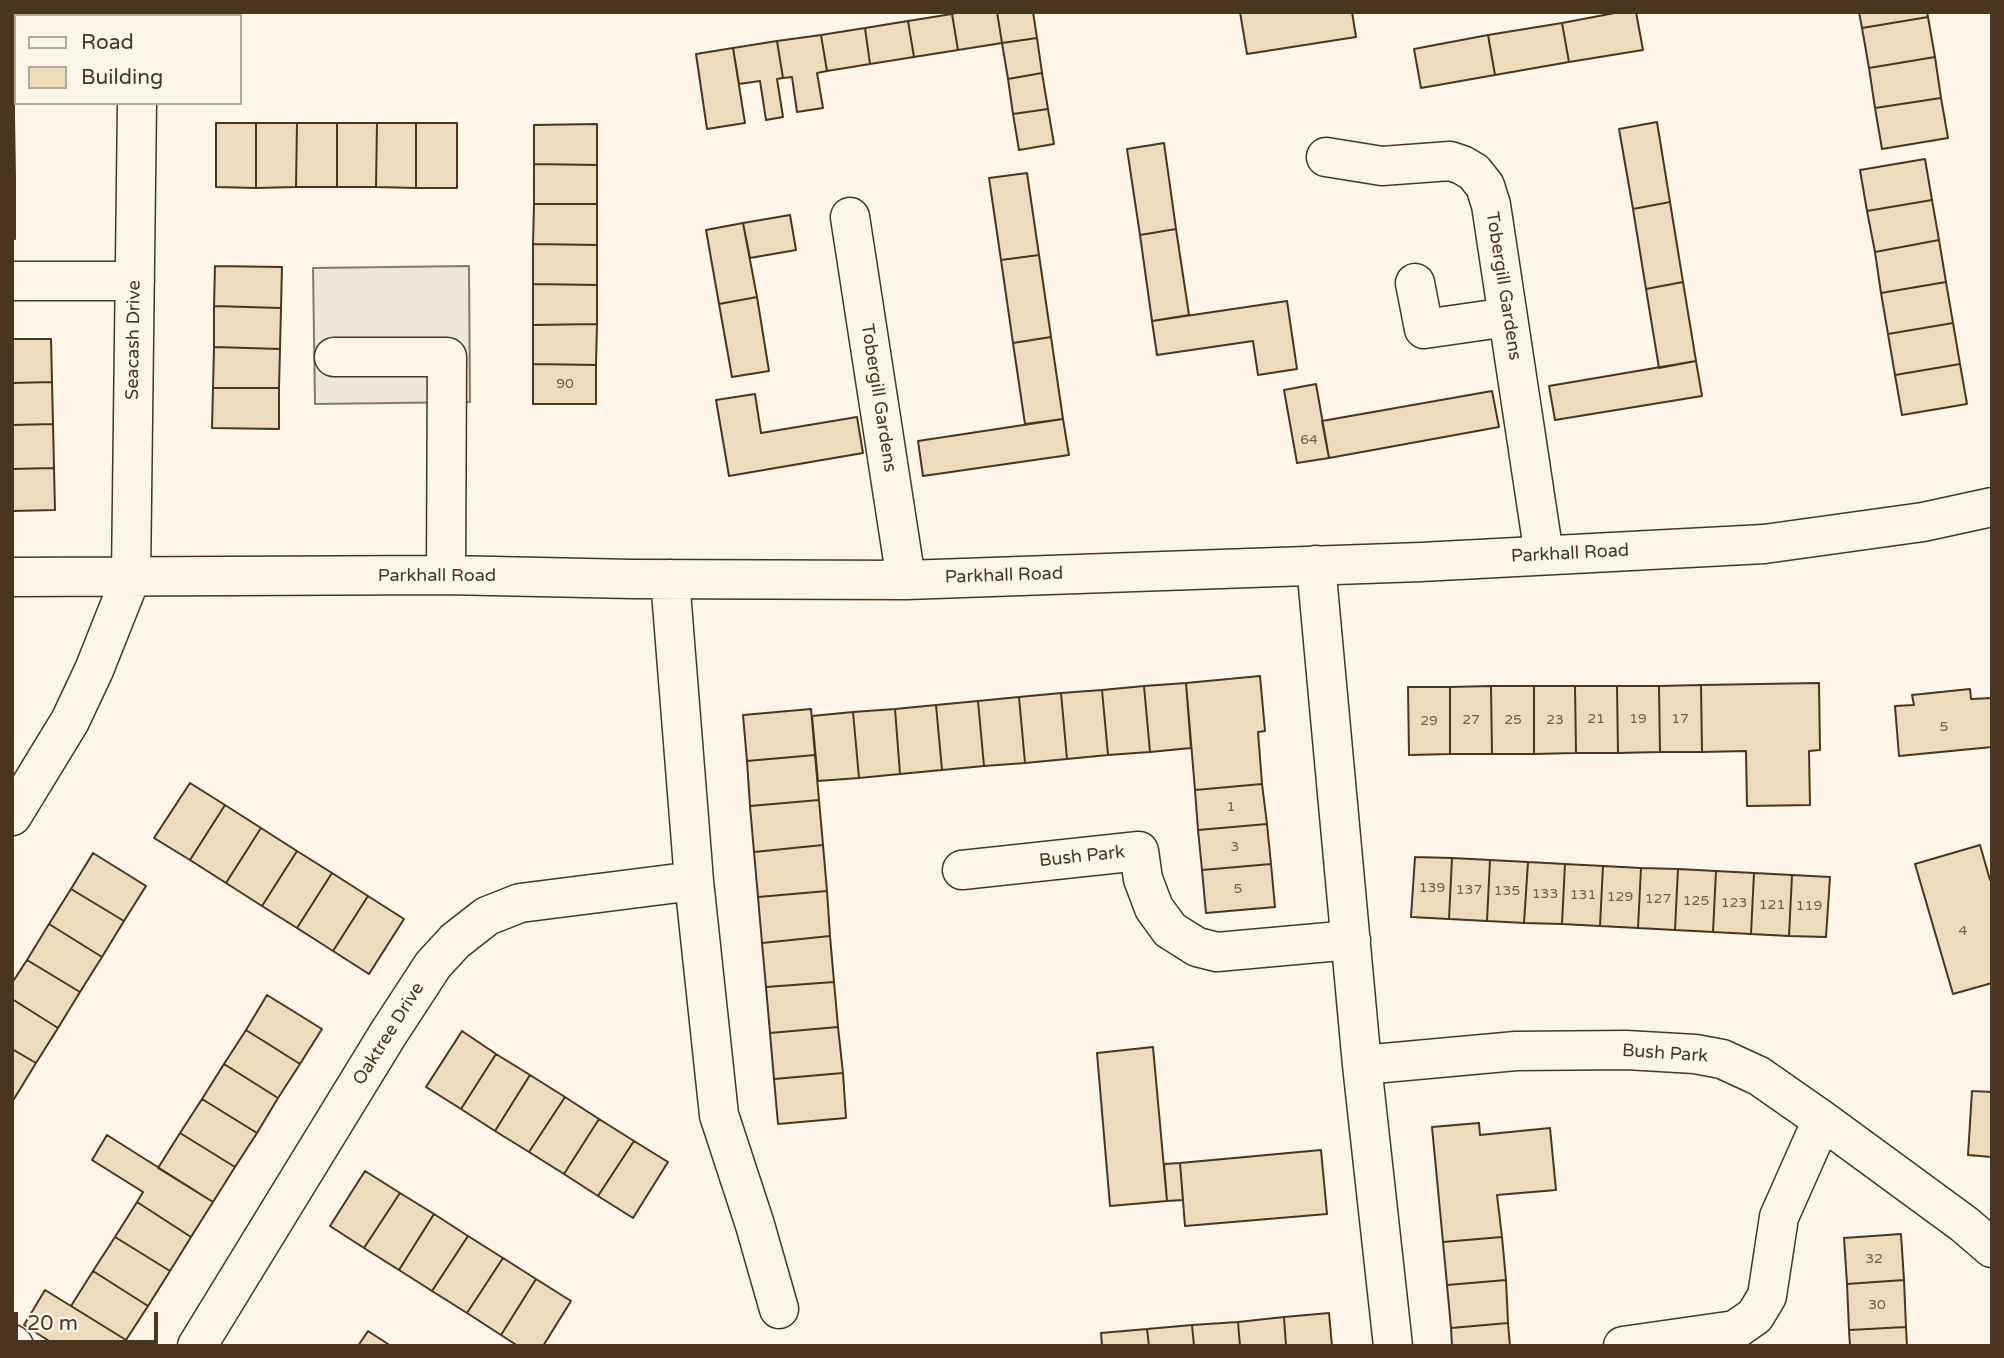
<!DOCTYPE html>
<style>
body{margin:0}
#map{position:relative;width:2004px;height:1358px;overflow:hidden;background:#fbf6e9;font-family:"Varela Round",sans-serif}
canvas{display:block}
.frame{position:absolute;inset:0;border:14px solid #4a3520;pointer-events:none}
.legend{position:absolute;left:14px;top:14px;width:228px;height:91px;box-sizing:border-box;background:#fbf6e9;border:2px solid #b4a999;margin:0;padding:9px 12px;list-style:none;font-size:21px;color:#4a3520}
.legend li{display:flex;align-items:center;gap:14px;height:35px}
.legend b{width:35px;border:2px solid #b4a999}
.scale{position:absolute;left:14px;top:1312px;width:144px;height:32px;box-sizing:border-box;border:4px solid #4a3520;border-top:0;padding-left:9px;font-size:21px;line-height:24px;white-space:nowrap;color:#4a3520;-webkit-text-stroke:5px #fbf6e9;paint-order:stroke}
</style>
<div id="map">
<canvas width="2004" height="1358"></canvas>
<div class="frame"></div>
<ul class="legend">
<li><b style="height:9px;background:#fbf6e9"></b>Road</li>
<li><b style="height:19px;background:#ecdcbc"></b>Building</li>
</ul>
<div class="scale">20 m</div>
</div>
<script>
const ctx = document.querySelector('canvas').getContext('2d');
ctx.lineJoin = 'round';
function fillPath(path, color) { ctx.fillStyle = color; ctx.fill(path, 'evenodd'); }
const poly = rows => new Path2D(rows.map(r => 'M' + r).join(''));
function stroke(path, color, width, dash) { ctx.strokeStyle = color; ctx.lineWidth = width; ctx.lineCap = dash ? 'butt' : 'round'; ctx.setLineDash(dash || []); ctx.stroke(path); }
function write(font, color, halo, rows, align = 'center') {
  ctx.font = font + ' "Varela Round",sans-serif'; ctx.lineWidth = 5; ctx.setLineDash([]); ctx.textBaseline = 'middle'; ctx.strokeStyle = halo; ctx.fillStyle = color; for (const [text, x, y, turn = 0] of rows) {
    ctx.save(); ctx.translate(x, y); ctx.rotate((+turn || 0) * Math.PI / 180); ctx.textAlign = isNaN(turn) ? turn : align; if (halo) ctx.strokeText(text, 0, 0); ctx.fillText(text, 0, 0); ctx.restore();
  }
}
const parking = poly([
 [469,266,470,402,315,404,313,268,469,266]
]);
const building = poly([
 [960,12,997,12,1002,43,958,50,952,14,960,12],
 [997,12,1033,12,1037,38,1002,43,997,12],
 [1240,12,1352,12,1356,37,1247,54,1240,12],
 [1620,12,1636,12,1643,50,1569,62,1562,23,1620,12],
 [1859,12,1927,12,1928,17,1862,28,1859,12],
 [952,14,958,50,914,57,908,21,952,14],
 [1928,17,1935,57,1869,68,1862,28,1928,17],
 [908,21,914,57,870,64,865,28,908,21],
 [1562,23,1569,62,1495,75,1488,35,1562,23],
 [865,28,870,64,827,71,821,35,865,28],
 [821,35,827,71,817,73,823,108,797,112,792,77,783,78,777,41,821,35],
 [1488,35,1495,75,1421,88,1414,49,1488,35],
 [1037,38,1042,73,1008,79,1002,43,1037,38],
 [777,41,783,78,777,79,783,117,766,120,760,81,739,84,733,48,777,41],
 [733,48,745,123,707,129,696,54,733,48],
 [12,53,14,53,14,115,12,115,12,53],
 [1935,57,1941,98,1875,108,1869,68,1935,57],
 [1042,73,1048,109,1013,114,1008,79,1042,73],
 [1941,98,1948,138,1882,149,1875,108,1941,98],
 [1048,109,1054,144,1019,150,1013,114,1048,109],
 [12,115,14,115,15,177,12,177,12,115],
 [1657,122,1670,202,1633,209,1619,129,1657,122],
 [216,123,256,123,256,188,216,187,216,123],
 [256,123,297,123,296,187,256,188,256,123],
 [297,123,337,123,337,187,296,187,297,123],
 [337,123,377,123,376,187,337,187,337,123],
 [377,123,416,123,416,188,376,187,377,123],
 [416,123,457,123,457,188,416,188,416,123],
 [597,124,597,165,534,164,534,125,597,124],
 [1164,143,1176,229,1140,235,1127,149,1164,143],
 [1925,159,1932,200,1867,211,1860,170,1925,159],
 [534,164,597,165,597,204,534,204,534,164],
 [1027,173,1039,255,1001,260,989,178,1027,173],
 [12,177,15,177,15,239,12,239,12,177],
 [1932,200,1939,240,1875,252,1867,211,1932,200],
 [1670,202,1683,282,1646,289,1633,209,1670,202],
 [534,204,597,204,597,245,533,244,534,204],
 [790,215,796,250,750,258,743,223,790,215],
 [743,223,757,297,719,304,706,230,743,223],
 [1176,229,1189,315,1152,321,1140,235,1176,229],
 [1939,240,1946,282,1881,293,1875,252,1939,240],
 [533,244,597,245,597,285,533,284,533,244],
 [1039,255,1051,337,1013,343,1001,260,1039,255],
 [215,266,282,267,281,308,214,306,215,266],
 [1683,282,1696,361,1659,368,1646,289,1683,282],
 [1946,282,1953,323,1888,334,1881,293,1946,282],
 [533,284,597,285,597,324,533,325,533,284],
 [757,297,769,371,732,377,719,304,757,297],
 [1287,301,1297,369,1258,375,1253,341,1157,355,1152,321,1287,301],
 [214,306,281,308,280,349,214,347,214,306],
 [1953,323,1960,364,1895,375,1888,334,1953,323],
 [597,324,596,365,533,364,533,325,597,324],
 [1051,337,1063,419,1025,424,1013,343,1051,337],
 [12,339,51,339,52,382,12,383,12,339],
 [214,347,280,349,279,388,213,388,214,347],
 [1696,361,1702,396,1555,420,1549,386,1696,361],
 [533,364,596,365,596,404,533,404,533,364],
 [1960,364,1967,404,1902,415,1895,375,1960,364],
 [52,382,53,424,12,425,12,383,52,382],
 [1316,384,1329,458,1297,463,1284,390,1316,384],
 [213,388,279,388,279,429,212,428,213,388],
 [1492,391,1499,427,1329,458,1322,421,1492,391],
 [755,394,761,433,857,417,863,453,729,476,716,400,755,394],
 [1063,419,1069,455,923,476,918,441,1063,419],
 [53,424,54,468,12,469,12,425,53,424],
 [54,468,55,510,12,511,12,469,54,468],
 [1260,676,1265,731,1258,732,1262,784,1195,790,1186,683,1260,676],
 [1186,683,1191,748,1150,752,1144,686,1186,683],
 [1819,683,1820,750,1809,751,1810,805,1747,806,1746,751,1702,752,1701,685,1819,683],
 [1701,685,1702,752,1660,752,1659,686,1701,685],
 [1144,686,1150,752,1108,755,1102,690,1144,686],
 [1491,686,1492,754,1450,754,1450,687,1491,686],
 [1491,686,1534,686,1534,754,1492,754,1491,686],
 [1534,686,1575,686,1576,753,1534,754,1534,686],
 [1575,686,1617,686,1618,753,1576,753,1575,686],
 [1617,686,1659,686,1660,752,1618,753,1617,686],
 [1408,687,1450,687,1450,754,1409,755,1408,687],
 [1970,689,1971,699,1992,698,1992,747,1899,756,1895,706,1914,705,1912,695,1970,689],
 [1102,690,1108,755,1067,759,1061,693,1102,690],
 [1061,693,1067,759,1025,763,1019,697,1061,693],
 [1019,697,1025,763,984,766,978,701,1019,697],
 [978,701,984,766,942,770,936,705,978,701],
 [936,705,942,770,900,774,895,709,936,705],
 [811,709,815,755,747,761,743,715,811,709],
 [895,709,900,774,859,778,853,712,895,709],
 [853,712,859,778,818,781,812,716,853,712],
 [815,755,819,800,750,806,747,761,815,755],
 [190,783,225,805,190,860,154,838,190,783],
 [1262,784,1267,824,1198,830,1195,790,1262,784],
 [819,800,823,845,754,852,750,806,819,800],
 [225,805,261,828,226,883,190,860,225,805],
 [1267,824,1271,864,1202,870,1198,830,1267,824],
 [261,828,297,851,262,906,226,883,261,828],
 [823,845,827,891,758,897,754,852,823,845],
 [1980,845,1990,880,1992,879,1992,983,1953,994,1915,864,1980,845],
 [297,851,332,873,297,928,262,906,297,851],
 [93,853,146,886,124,921,71,889,93,853],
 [1415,857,1452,858,1449,919,1411,917,1415,857],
 [1452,858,1490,860,1487,921,1449,919,1452,858],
 [1490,860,1528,862,1524,923,1487,921,1490,860],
 [1528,862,1565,864,1562,924,1524,923,1528,862],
 [1271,864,1275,907,1206,913,1202,870,1271,864],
 [1565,864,1603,866,1600,926,1562,924,1565,864],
 [1603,866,1641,868,1638,928,1600,926,1603,866],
 [1641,868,1678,869,1675,930,1638,928,1641,868],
 [1678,869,1716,871,1713,932,1675,930,1678,869],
 [1716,871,1754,873,1751,934,1713,932,1716,871],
 [332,873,368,896,333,951,297,928,332,873],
 [1754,873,1792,875,1789,936,1751,934,1754,873],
 [1792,875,1830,877,1826,937,1789,936,1792,875],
 [71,889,124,921,102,957,49,924,71,889],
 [827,891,830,936,762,943,758,897,827,891],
 [368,896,404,919,369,974,333,951,368,896],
 [49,924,102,957,80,992,27,960,49,924],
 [830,936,834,982,766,987,762,943,830,936],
 [27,960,80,992,58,1028,12,999,12,983,27,960],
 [834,982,838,1027,770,1033,766,987,834,982],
 [267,995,322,1029,300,1064,246,1030,267,995],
 [12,999,58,1028,36,1063,12,1049,12,999],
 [838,1027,843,1073,774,1079,770,1033,838,1027],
 [246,1030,300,1064,278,1098,224,1064,246,1030],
 [462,1031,496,1054,461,1109,426,1087,462,1031],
 [1153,1047,1167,1201,1110,1206,1097,1053,1153,1047],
 [12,1049,36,1063,14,1099,12,1098,12,1049],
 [496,1054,530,1075,495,1131,461,1109,496,1054],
 [224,1064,278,1098,257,1133,202,1099,224,1064],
 [843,1073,846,1118,778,1124,774,1079,843,1073],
 [530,1075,565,1097,529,1152,495,1131,530,1075],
 [1972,1091,1992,1092,1992,1157,1968,1155,1972,1091],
 [565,1097,599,1119,564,1174,529,1152,565,1097],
 [202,1099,257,1133,235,1167,180,1133,202,1099],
 [599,1119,634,1141,598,1196,564,1174,599,1119],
 [1479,1123,1480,1135,1550,1128,1556,1190,1497,1195,1502,1237,1443,1242,1432,1127,1479,1123],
 [180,1133,235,1167,213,1202,158,1168,180,1133],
 [107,1135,213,1202,191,1237,137,1202,143,1192,92,1160,107,1135],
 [634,1141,668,1162,633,1218,598,1196,634,1141],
 [1321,1150,1327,1214,1185,1226,1180,1163,1321,1150],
 [1180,1163,1183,1200,1167,1201,1164,1164,1180,1163],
 [365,1171,400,1193,364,1248,330,1226,365,1171],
 [400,1193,434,1214,399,1270,364,1248,400,1193],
 [137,1202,191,1237,170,1271,115,1237,137,1202],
 [434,1214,468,1236,432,1291,399,1270,434,1214],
 [1901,1234,1904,1280,1847,1284,1844,1238,1901,1234],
 [468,1236,503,1258,467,1313,432,1291,468,1236],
 [115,1237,170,1271,148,1306,93,1271,115,1237],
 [1502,1237,1506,1280,1447,1285,1443,1242,1502,1237],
 [503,1258,536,1279,501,1335,467,1313,503,1258],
 [93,1271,148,1306,126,1340,71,1306,93,1271],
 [536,1279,571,1301,543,1346,518,1346,501,1335,536,1279],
 [1506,1280,1508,1323,1451,1328,1447,1285,1506,1280],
 [1904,1280,1906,1327,1849,1330,1847,1284,1904,1280],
 [45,1290,126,1340,123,1346,57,1346,24,1325,45,1290],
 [1329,1313,1332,1346,1286,1346,1284,1317,1329,1313],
 [1284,1317,1286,1346,1240,1346,1238,1322,1284,1317],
 [1238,1322,1240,1346,1194,1346,1192,1325,1238,1322],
 [1508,1323,1510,1346,1452,1346,1451,1328,1508,1323],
 [1192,1325,1194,1346,1149,1346,1147,1329,1192,1325],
 [1906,1327,1907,1346,1850,1346,1849,1330,1906,1327],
 [1147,1329,1149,1346,1102,1346,1101,1333,1147,1329],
 [368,1331,391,1346,358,1346,368,1331]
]);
const minor = poly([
 [138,16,138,12],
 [1326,157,1382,166,1450,161,1462,165,1474,172,1485,186,1491,205,1544,555],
 [850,217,906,580],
 [12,281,135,281],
 [1415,283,1424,329,1508,317],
 [334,357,447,357,446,575],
 [1316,565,1362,1065,1393,1346],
 [12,577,446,575,632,579,906,580,1421,562,1764,544,1923,522,1992,507],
 [12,816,70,721,94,670,131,577,137,103],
 [962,870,1139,851,1143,879,1154,908,1170,930,1197,947,1217,952,1351,940],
 [694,881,719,1115,755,1225,779,1309],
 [1362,1065,1516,1051,1626,1050,1695,1054,1722,1059,1759,1076,1822,1120,1964,1224,1992,1248],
 [12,1344,14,1346],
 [197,1346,388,1034,433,965,455,941,487,916,520,903,694,881,670,579],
 [1623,1346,1735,1330,1755,1316,1767,1296,1779,1217,1822,1120]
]);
const numberNames = [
 ["90",565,384],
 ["64",1309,440],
 ["21",1596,719],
 ["19",1638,719],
 ["17",1680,719],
 ["27",1471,720],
 ["25",1513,720],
 ["23",1555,720],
 ["29",1429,721],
 ["5",1944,727],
 ["1",1231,807],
 ["3",1235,847],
 ["139",1432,888],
 ["5",1238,889],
 ["137",1469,890],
 ["135",1507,891],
 ["133",1545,894],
 ["131",1583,895],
 ["129",1620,897],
 ["127",1658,899],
 ["125",1696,901],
 ["123",1734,903],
 ["121",1772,905],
 ["119",1809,906],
 ["4",1963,931],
 ["32",1874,1259],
 ["30",1877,1305]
];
const streetNames = [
 ["Tobergill Gardens",1503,286,81],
 ["Seacash Drive",134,340,-89],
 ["Tobergill Gardens",878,398,81],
 ["Parkhall Road",1570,554,-3],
 ["Parkhall Road",437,576],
 ["Parkhall Road",1004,576,-2],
 ["Bush Park",1082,857,-6],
 ["Oaktree Drive",389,1034,-58],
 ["Bush Park",1665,1054,4]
];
fillPath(parking, '#ede7d9');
stroke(parking, '#887966', 2);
fillPath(building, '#ecdcbc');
stroke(building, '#4a3520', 2);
stroke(minor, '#4a3520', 41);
stroke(minor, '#fbf6e9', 38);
write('14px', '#725f47', null, numberNames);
write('18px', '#4a3520', '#fbf6e9', streetNames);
</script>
